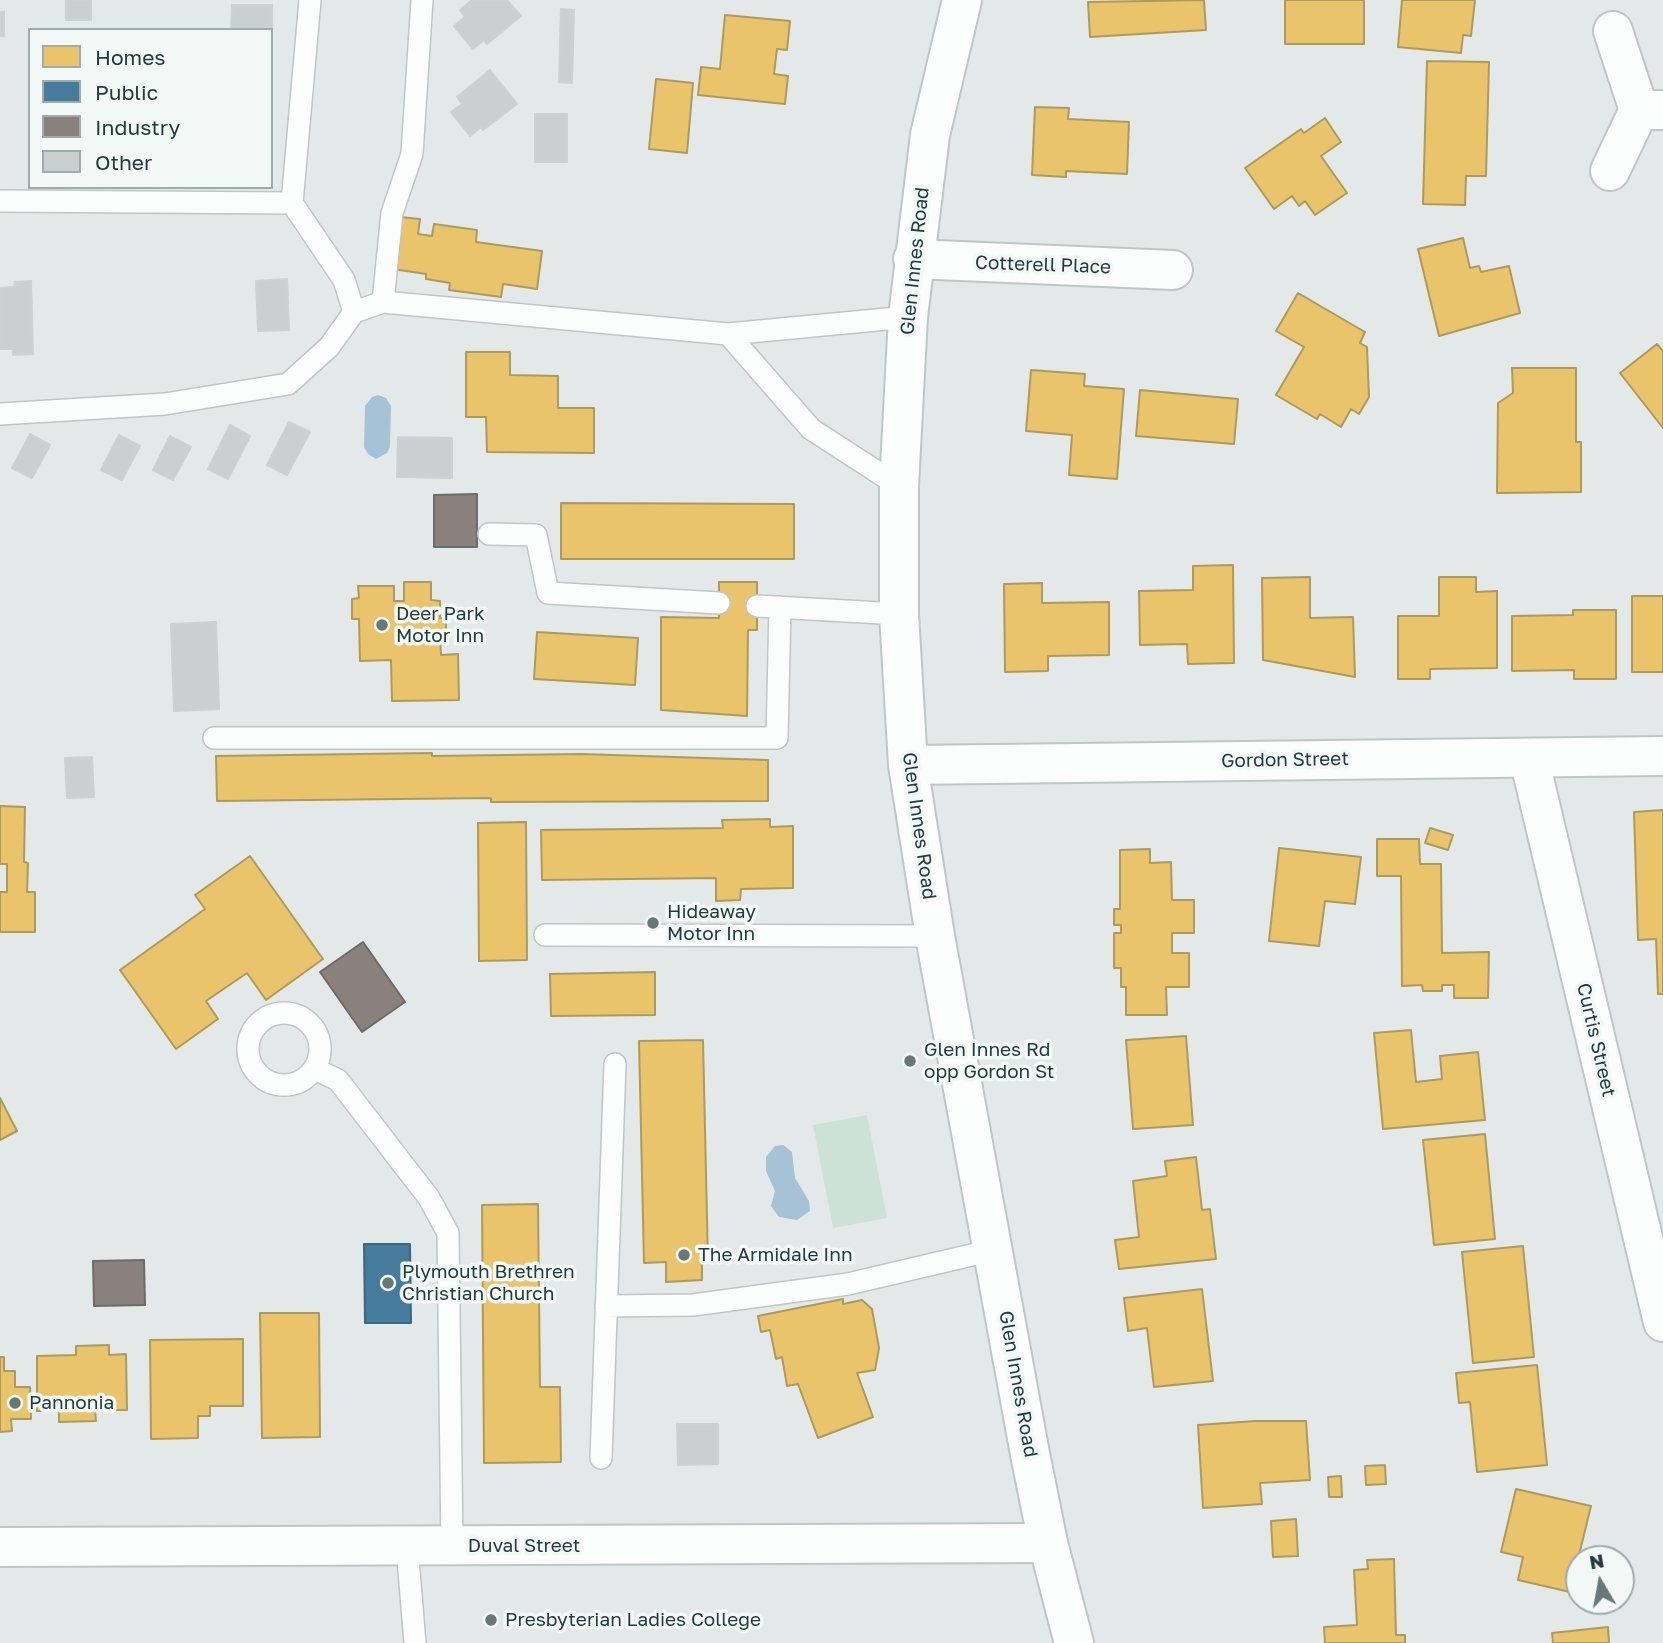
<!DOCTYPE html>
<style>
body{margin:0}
#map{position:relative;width:1663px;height:1643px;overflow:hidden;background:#e3e9e8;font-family:"Golos Text",sans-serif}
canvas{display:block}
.legend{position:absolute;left:28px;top:28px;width:245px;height:161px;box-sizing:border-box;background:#f1f8f6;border:2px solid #9eacab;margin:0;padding:9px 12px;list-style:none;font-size:21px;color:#223b3b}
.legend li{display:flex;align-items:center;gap:14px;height:35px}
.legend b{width:35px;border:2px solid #9eacab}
.north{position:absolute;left:1565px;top:1545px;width:70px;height:70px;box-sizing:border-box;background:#f1f8f6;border:2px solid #9eacab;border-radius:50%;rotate:350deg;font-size:19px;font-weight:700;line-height:28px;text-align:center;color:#223b3b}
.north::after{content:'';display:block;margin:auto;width:24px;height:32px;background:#667878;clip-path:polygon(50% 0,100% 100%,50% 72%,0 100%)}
</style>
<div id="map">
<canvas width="1663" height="1643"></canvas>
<ul class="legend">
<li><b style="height:19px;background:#e9c46a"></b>Homes</li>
<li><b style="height:19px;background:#457b9d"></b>Public</li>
<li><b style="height:19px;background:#8a817c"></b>Industry</li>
<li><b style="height:19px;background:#cad0cf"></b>Other</li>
</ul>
<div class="north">N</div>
</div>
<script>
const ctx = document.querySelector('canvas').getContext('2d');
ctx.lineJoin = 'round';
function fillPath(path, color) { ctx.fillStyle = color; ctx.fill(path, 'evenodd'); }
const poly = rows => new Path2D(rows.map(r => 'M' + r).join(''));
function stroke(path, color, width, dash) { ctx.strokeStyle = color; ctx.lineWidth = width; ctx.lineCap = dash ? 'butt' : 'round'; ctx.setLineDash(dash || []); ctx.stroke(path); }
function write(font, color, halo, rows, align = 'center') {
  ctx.font = font + ' "Golos Text",sans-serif'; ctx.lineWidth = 7; ctx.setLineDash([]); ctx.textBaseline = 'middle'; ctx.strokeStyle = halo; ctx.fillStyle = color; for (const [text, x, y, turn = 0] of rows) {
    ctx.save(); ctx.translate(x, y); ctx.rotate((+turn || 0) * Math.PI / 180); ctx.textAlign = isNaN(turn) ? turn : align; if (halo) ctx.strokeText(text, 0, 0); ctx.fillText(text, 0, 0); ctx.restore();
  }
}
const green = poly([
 [867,1115,887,1218,833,1228,813,1125]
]);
const water = poly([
 [378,395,386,398,391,406,390,447,387,453,376,459,368,454,364,447,365,406,372,397],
 [783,1145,792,1152,795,1178,809,1201,810,1211,797,1220,779,1217,771,1206,775,1191,766,1171,766,1157,775,1146]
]);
const homes = poly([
 [1204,0,1206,30,1090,37,1088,2,1204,0],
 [1285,0,1364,0,1364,44,1285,44,1285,0],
 [1402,0,1475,0,1471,36,1463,35,1461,53,1398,47,1402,0],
 [725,15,790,21,787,50,777,49,774,74,788,76,785,104,698,95,701,67,720,69,725,15],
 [1427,61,1489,62,1486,176,1466,176,1465,205,1423,204,1427,61],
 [656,79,693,83,687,153,649,149,656,79],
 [1035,107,1069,108,1068,119,1129,122,1127,174,1066,171,1066,177,1032,175,1035,107],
 [1325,118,1341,142,1321,156,1347,193,1315,215,1305,201,1299,206,1292,196,1274,209,1245,168,1301,129,1304,133,1325,118],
 [400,217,420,219,418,234,432,236,434,224,477,230,476,242,542,251,537,289,503,284,501,297,449,290,450,283,426,279,426,274,393,269,400,217],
 [1463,238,1470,268,1479,266,1481,272,1509,266,1520,313,1439,336,1418,249,1463,238],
 [1298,293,1365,332,1360,343,1367,347,1369,397,1359,414,1351,409,1341,427,1320,414,1317,419,1276,395,1304,347,1276,331,1298,293],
 [1657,344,1663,351,1663,428,1620,373,1657,344],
 [466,352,510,352,510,375,558,376,558,408,594,408,594,453,487,452,486,417,466,417,466,352],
 [1512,368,1576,368,1576,442,1581,442,1581,492,1497,493,1498,403,1513,393,1512,368],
 [1031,370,1085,374,1084,386,1124,389,1117,479,1069,475,1072,435,1026,431,1031,370],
 [1140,390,1238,399,1234,444,1136,436,1140,390],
 [561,503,794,504,794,559,561,559,561,503],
 [1233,565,1234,663,1188,664,1187,644,1140,645,1139,591,1193,590,1193,566,1233,565],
 [1310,577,1310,618,1353,617,1355,677,1263,660,1262,578,1310,577],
 [1439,577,1476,577,1476,592,1497,591,1497,668,1430,669,1430,679,1398,679,1398,616,1439,616,1439,577],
 [404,582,431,582,431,600,440,601,440,618,446,618,446,636,440,636,441,655,458,654,459,700,392,701,391,660,360,661,359,619,352,619,352,599,359,598,358,586,394,586,394,601,404,601,404,582],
 [719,582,757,582,757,630,748,630,747,716,661,710,661,617,719,618,719,582],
 [1042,583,1042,603,1109,602,1109,655,1048,656,1048,671,1005,672,1004,584,1042,583],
 [1632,596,1663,596,1663,672,1632,672,1632,596],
 [1573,610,1616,610,1616,679,1574,679,1574,670,1512,671,1512,616,1573,615,1573,610],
 [537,632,638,638,635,685,534,679,537,632],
 [432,753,432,756,581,754,768,760,768,801,491,802,491,798,217,801,216,756,432,753],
 [0,806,25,807,24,862,28,863,27,892,35,892,35,932,0,932,0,892,7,892,7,864,0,864,0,806],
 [1663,810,1663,994,1658,994,1656,939,1638,940,1634,812,1663,810],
 [770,819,770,827,793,826,793,888,741,889,740,900,716,901,716,878,542,880,541,830,723,828,722,820,770,819],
 [526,822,527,960,479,961,478,823,526,822],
 [1430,828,1453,835,1448,850,1425,843,1430,828],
 [1377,839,1419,839,1420,864,1441,864,1442,953,1489,952,1488,998,1454,998,1454,985,1442,985,1442,991,1423,991,1422,985,1402,986,1401,876,1377,876,1377,839],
 [1279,848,1361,857,1355,904,1325,901,1319,946,1269,941,1279,848],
 [1150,849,1150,863,1171,862,1172,900,1194,900,1194,933,1172,933,1172,953,1189,953,1189,987,1166,987,1167,1015,1126,1015,1126,987,1121,987,1121,968,1114,968,1114,933,1121,933,1121,925,1114,925,1114,909,1120,909,1120,850,1150,849],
 [250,856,323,959,266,1000,247,973,206,1001,218,1019,176,1049,120,970,205,909,195,895,250,856],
 [655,972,655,1015,551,1016,550,974,655,972],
 [1411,1030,1416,1082,1442,1079,1440,1056,1478,1052,1485,1120,1383,1129,1374,1033,1411,1030],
 [1186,1036,1193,1125,1133,1129,1126,1040,1186,1036],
 [703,1040,708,1262,702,1262,702,1280,666,1282,666,1262,644,1263,639,1041,703,1040],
 [0,1098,17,1131,0,1140,0,1098],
 [1485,1134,1495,1239,1434,1245,1423,1140,1485,1134],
 [1196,1157,1202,1210,1210,1209,1216,1259,1119,1269,1115,1240,1139,1237,1133,1181,1167,1176,1165,1161,1196,1157],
 [538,1204,540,1387,560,1387,561,1462,484,1463,482,1205,538,1204],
 [1523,1246,1534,1357,1473,1363,1462,1252,1523,1246],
 [1202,1289,1213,1381,1154,1387,1147,1328,1128,1331,1124,1298,1202,1289],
 [843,1299,843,1304,862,1300,872,1309,879,1348,875,1370,857,1373,873,1417,818,1438,798,1384,787,1386,782,1357,776,1359,770,1330,761,1332,758,1316,843,1299],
 [260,1313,319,1313,320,1437,262,1438,260,1313],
 [243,1339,243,1406,210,1406,210,1416,198,1416,198,1438,151,1439,150,1340,243,1339],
 [109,1345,109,1355,126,1354,127,1410,95,1410,96,1421,59,1422,59,1411,37,1411,37,1356,76,1355,76,1346,109,1345],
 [0,1357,4,1357,4,1371,15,1371,15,1387,30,1387,31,1419,11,1419,12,1431,0,1432,0,1357],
 [1537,1365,1547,1465,1477,1472,1470,1402,1459,1403,1456,1373,1537,1365],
 [1255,1421,1306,1421,1310,1480,1260,1483,1262,1504,1203,1508,1198,1425,1255,1421],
 [1385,1465,1386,1484,1366,1485,1365,1466,1385,1465],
 [1341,1476,1342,1497,1329,1497,1328,1477,1341,1476],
 [1516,1489,1591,1506,1570,1592,1518,1580,1523,1557,1501,1552,1516,1489],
 [1296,1519,1298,1556,1273,1557,1271,1521,1296,1519],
 [1394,1559,1396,1635,1405,1635,1405,1643,1325,1643,1324,1627,1357,1625,1354,1570,1368,1569,1367,1560,1394,1559],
 [1608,1627,1609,1643,1553,1643,1552,1633,1608,1627]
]);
const public = poly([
 [364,1244,410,1244,411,1323,365,1323,364,1244]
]);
const industry = poly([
 [477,494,477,547,434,547,434,495,477,494],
 [363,942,405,1002,362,1032,320,972,363,942],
 [144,1260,145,1305,94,1306,93,1261,144,1260]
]);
const building = poly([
 [66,0,91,0,91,20,66,20,66,0],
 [472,0,507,0,521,16,487,44,484,40,473,49,454,26,465,17,460,10,472,0],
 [232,5,272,5,272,29,231,29,232,5],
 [561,9,574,10,572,83,559,82,561,9],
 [0,12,4,12,4,36,0,36,0,12],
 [490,70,517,104,483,130,481,127,470,136,451,112,462,104,457,97,490,70],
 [535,114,567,114,567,162,535,162,535,114],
 [287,279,289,330,258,331,256,281,287,279],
 [31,281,33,354,13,355,13,349,0,349,0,288,14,287,15,282,31,281],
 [289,422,310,432,287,475,267,465,289,422],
 [230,425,250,436,228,479,208,469,230,425],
 [30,434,50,445,32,478,12,468,30,434],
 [119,435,140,446,122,480,101,470,119,435],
 [170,436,191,447,173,480,153,470,170,436],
 [398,437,452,438,452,478,397,477,398,437],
 [216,622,219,709,174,711,171,624,216,622],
 [92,757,94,797,67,798,65,758,92,757],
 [677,1424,718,1424,718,1464,678,1465,677,1424]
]);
const lane = poly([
 [0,201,292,203,344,280,354,312],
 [292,203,310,0],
 [383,302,392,213,412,154,422,0],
 [728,334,811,429,899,486],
 [0,414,165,404,288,384,329,347,354,312,383,302,728,334,908,317],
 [489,534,536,535,548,593,719,603],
 [757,606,899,614],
 [214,738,777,738,780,607],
 [545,935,935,936],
 '248 1049a36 36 0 1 1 72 0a36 36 0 1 1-72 0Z',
 [315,1069,338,1080,429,1198,448,1233,452,1547],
 [606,1306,693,1305,848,1284,993,1250],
 [601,1458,615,1064],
 [407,1547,415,1643]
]);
const street = poly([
 [1613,31,1639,110],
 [1610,171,1639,110,1663,110],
 [913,259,1173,270],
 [1529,758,1663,1322],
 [0,1547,1048,1543]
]);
const secondary = poly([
 [962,0,930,135,908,317,899,486,899,614,908,765,935,936,1030,1454,1048,1543,1074,1643],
 [908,765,1663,756]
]);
const markers = [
 [382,625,7,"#667878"],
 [653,923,7,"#667878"],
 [910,1061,7,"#667878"],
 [684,1255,7,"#667878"],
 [388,1283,7,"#667878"],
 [15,1403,7,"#667878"],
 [491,1620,7,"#667878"]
];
const streetNames = [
 ["Glen Innes Road",915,261,-84],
 ["Cotterell Place",1043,265,2],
 ["Gordon Street",1285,760,-1],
 ["Glen Innes Road",919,826,82],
 ["Curtis Street",1596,1040,77],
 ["Glen Innes Road",1018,1384,80],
 ["Duval Street",524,1546]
];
const poiNames = [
 ["Deer Park",396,614],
 ["Motor Inn",396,636],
 ["Hideaway",667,912],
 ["Motor Inn",667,934],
 ["Glen Innes Rd",924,1050],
 ["opp Gordon St",924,1072],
 ["The Armidale Inn",698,1255],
 ["Plymouth Brethren",402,1272],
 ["Christian Church",402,1294],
 ["Pannonia",29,1403],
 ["Presbyterian Ladies College",505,1620]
];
fillPath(green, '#cce2d9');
fillPath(water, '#a5c2d6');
fillPath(homes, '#e9c46a');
stroke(homes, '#ad9b5c', 2);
fillPath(public, '#457b9d');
stroke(public, '#3a6880', 2);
fillPath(industry, '#8a817c');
stroke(industry, '#6b6c68', 2);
fillPath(building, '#cad0cf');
stroke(building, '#ccd1d1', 2);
stroke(lane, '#c0c6c5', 24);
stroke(street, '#c0c6c5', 42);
stroke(secondary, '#bfc6c6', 42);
stroke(lane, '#fbfcfc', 21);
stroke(street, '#fbfcfc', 38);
stroke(secondary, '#fbfcfc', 38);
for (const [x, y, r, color] of markers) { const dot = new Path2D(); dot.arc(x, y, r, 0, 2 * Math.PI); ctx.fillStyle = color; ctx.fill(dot); stroke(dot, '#f1f8f6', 2.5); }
write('19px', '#223b3b', '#f1f8f6', streetNames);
write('19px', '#223b3b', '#f1f8f6', poiNames, 'left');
</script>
